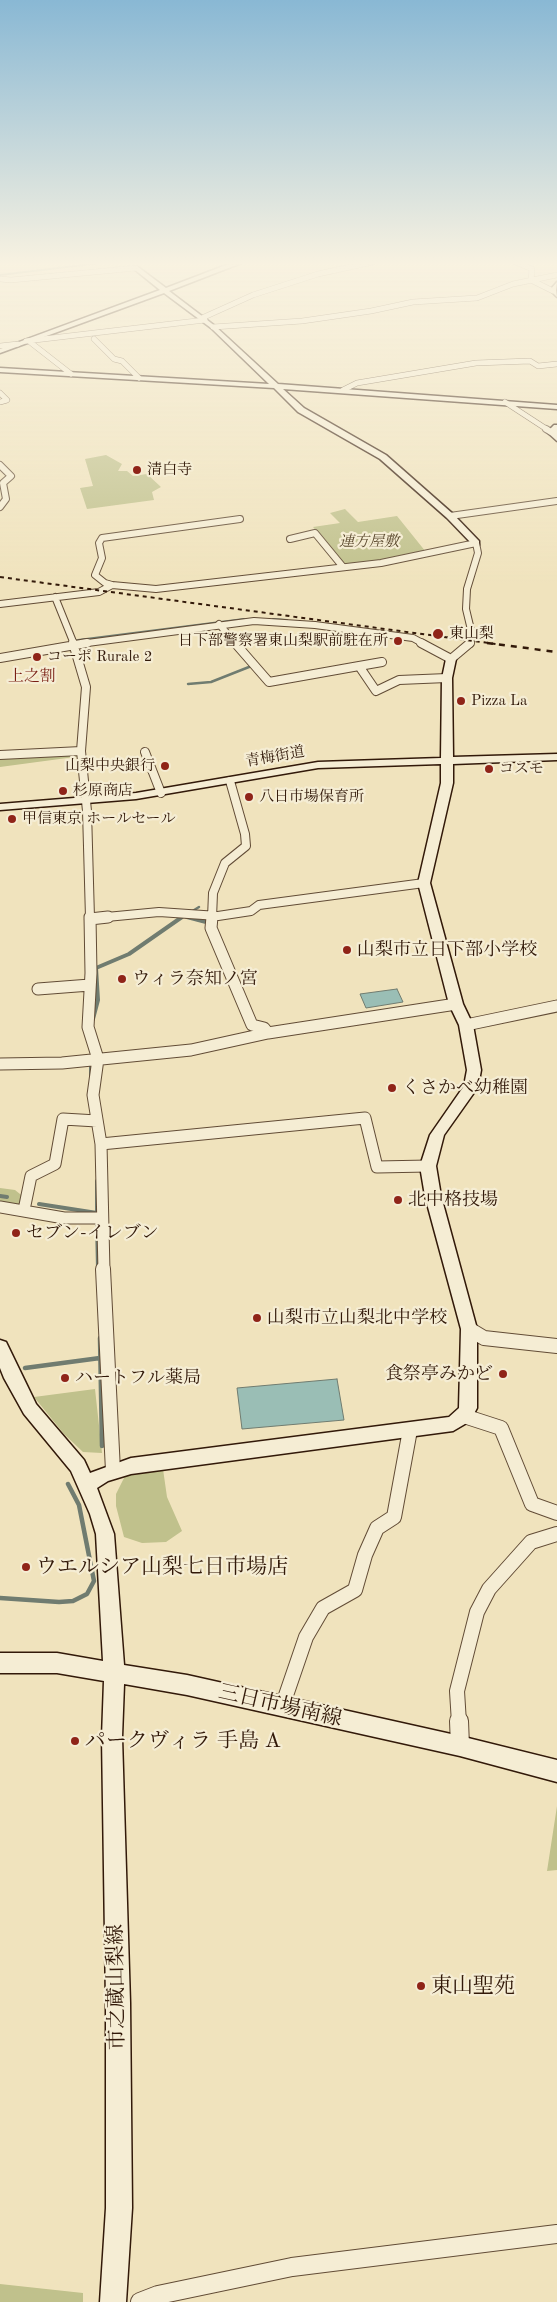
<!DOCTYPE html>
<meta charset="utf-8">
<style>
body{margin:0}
canvas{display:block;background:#f0e3bd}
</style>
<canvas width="557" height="2302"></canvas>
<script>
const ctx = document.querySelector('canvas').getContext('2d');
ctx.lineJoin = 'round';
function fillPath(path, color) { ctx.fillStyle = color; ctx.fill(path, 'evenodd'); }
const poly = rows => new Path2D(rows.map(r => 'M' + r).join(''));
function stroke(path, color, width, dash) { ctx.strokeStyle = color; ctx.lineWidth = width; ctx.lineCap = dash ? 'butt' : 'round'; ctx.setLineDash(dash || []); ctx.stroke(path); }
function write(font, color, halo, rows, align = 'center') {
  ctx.font = font + ' "Old Standard TT","Noto Serif JP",serif'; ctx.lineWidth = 4.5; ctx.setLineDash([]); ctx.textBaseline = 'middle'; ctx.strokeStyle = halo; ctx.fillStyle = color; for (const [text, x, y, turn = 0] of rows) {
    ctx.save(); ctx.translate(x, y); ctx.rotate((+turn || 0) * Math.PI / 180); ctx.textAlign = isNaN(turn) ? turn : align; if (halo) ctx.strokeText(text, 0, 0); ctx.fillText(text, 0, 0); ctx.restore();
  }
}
const green = poly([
 [106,455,122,464,118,471,127,471,133,476,147,474,161,487,152,492,154,500,87,509,80,488,93,486,85,459],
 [345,509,358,522,397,516,426,552,380,562,346,565,313,527,340,523,330,513],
 [81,751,82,756,0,767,0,755],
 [0,1188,15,1190,25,1198,24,1210,0,1207],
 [95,1389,102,1453,83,1452,64,1434,34,1397],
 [162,1462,167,1497,182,1531,166,1542,142,1543,124,1537,116,1506,116,1494,124,1478,131,1466],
 [557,1806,557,1870,547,1871],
 [0,2284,83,2293,83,2302,0,2302]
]);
const water = poly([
 [397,989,403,1002,366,1008,360,994,397,989],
 [337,1379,344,1420,242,1429,237,1388,337,1379]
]);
const streamFar3 = poly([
 [0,275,108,262],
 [273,619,287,620],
 [78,640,244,619]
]);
const streamFar2 = poly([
 [188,684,211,682,254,665],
 [191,912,199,907],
 [186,917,192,918],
 [180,918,185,915]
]);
const streamFar1 = poly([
 [187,917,206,922,211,921],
 [93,1019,98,1000,96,968,129,954,182,917],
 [91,1065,91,1076],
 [0,1196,7,1197],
 [39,1204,97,1213,97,1181],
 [97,1223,98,1268]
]);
const stream = poly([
 [100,1338,102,1446],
 [25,1368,100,1358],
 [0,1598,59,1602,73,1601,87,1594,94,1581,79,1505,68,1484]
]);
const streetFar5 = poly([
 [515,262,532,269,531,280],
 [0,279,11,280,136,268],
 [531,280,553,291],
 [202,318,253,295,318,274,373,262],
 [213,327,302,321,371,311,413,302,477,298,513,284,557,275],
 [94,339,114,359,122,361,139,378],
 [26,341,205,320],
 [30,342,71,374],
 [0,346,18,344],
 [343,390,357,383,476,363,530,361,538,366,557,364],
 [0,393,7,400,0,402],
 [505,402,548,430]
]);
const streetFar4 = poly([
 [546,429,551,432],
 [0,465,11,476,3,483,6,499,0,507],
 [450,516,557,501],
 [290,539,315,533,343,567],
 [112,585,105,583,95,575,102,558,99,543,102,538,240,519],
 [55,597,74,644],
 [0,604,99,592,112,585,156,589,381,563,476,543,478,553,467,589,466,609,472,634,470,644],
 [219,624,236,644],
 [80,644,254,621,315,625,413,638,424,644]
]);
const streetFar3 = poly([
 [73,643,86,687,81,751,87,811,90,918],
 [235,643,269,682,359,666],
 [421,643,451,659,470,643],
 [0,658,87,643],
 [382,662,359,666,376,691,399,680,447,678],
 [145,752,161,793],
 [0,755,81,751],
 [96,918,159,912,218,916,251,911,259,905,424,883],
 [212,918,213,893,225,863,246,846,245,834,230,781]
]);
const streetFar2 = poly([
 [90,917,91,973,88,1027,98,1059,93,1095,101,1144,104,1271],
 [212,917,211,928,252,1025,264,1028,268,1033],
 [90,919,108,917],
 [38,989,90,985],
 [466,1025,557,1006],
 [0,1064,62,1063,191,1050,268,1033,456,1004],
 [101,1144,365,1118,377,1167,428,1166],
 [0,1207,64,1218,101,1218],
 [24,1210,31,1176,55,1164,63,1119,97,1121]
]);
const streetFar1 = poly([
 [103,1269,113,1471],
 [469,1329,484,1338,557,1346],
 [464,1416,501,1428,532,1504,557,1513],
 [282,1707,306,1637,323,1608,355,1590,365,1555,377,1528,394,1517,410,1430],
 [459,1723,457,1691,477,1612,489,1589,531,1542,557,1534]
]);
const street = poly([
 [459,1721,460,1746],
 [140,2302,158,2295,292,2267,557,2234]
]);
const secondary = poly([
 [234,262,244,262,169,291,215,326,278,384,557,405,557,409,283,389,304,408,386,455,453,514,479,541,479,545,473,545,447,518,380,459,298,412,274,388,0,372,0,368,269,384,211,328,164,293,0,353,0,349,160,290,134,269,134,267,138,267,166,288,234,262],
 [557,282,556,290,557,297,550,290,557,282],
 [554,425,557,425,557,441,547,432,554,425],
 [451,656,456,659,452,678,453,757,557,754,557,760,453,764,453,783,430,883,463,1004,473,1025,481,1070,478,1087,444,1135,436,1166,441,1196,477,1329,477,1408,470,1421,453,1431,131,1474,108,1481,97,1488,114,1534,124,1665,187,1675,460,1736,557,1760,557,1782,460,1756,187,1695,124,1684,122,1737,130,2003,132,2208,126,2302,100,2302,106,2208,106,2003,102,1737,104,1681,57,1673,0,1673,0,1653,57,1653,103,1661,96,1534,90,1514,71,1471,24,1414,4,1378,0,1368,0,1340,6,1342,36,1404,84,1460,90,1473,131,1458,449,1417,459,1408,461,1329,425,1196,420,1166,430,1135,464,1086,467,1070,459,1025,449,1004,418,883,441,783,441,764,318,768,136,799,0,810,0,804,136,793,318,762,441,758,442,678,446,659,451,656]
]);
const railFar1 = poly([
 [0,577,496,644]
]);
const rail = poly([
 [487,643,557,652]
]);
const markers = [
 [137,470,5,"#8f2418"],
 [438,634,6,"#8f2418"],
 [398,641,5,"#8f2418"],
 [37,657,5,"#8f2418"],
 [461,701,5,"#8f2418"],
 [165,766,5,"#8f2418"],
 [489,769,5,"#8f2418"],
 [63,791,5,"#8f2418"],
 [249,797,5,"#8f2418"],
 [12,819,5,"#8f2418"],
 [347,950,5,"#8f2418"],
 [122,979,5,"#8f2418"],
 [392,1088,5,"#8f2418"],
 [398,1200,5,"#8f2418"],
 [16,1233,5,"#8f2418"],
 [257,1318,5,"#8f2418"],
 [503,1374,5,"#8f2418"],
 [65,1378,5,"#8f2418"],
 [26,1567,5,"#8f2418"],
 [75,1741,5,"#8f2418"],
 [421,1986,5,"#8f2418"]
];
const farPoinames = [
 ["清白寺",147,470],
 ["東山梨",449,634],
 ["日下部警察署東山梨駅前駐在所",388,641,"right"],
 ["コーポ Rurale 2",47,657],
 ["Pizza La",471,701],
 ["山梨中央銀行",155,766,"right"],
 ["コスモ",499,769],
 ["杉原商店",73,791],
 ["八日市場保育所",259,797],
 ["甲信東京 ホールセール",22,819]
];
const farParknames = [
 ["連方屋敷",369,542]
];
const farStreetnames = [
 ["青梅街道",275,757,-10]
];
const farQuarternames = [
 ["上之割",32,677]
];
const poiNames = [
 ["山梨市立日下部小学校",357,950],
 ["ウィラ奈知ノ宮",132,979],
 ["くさかべ幼稚園",402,1088],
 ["北中格技場",408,1200],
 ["セブン-イレブン",26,1233],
 ["山梨市立山梨北中学校",267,1318],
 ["食祭亭みかど",493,1374,"right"],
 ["ハートフル薬局",75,1378]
];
const nearPoinames = [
 ["ウエルシア山梨七日市場店",36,1567],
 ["パークヴィラ 手島 A",85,1741],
 ["東山聖苑",431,1986]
];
const nearStreetnames = [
 ["三日市場南線",280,1706,13],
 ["市之蔵山梨線",117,1987,-91]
];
fillPath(green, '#c0c18c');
fillPath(water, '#9abeb5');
stroke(water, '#707c70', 1);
stroke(streamFar3, '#707c70', 2);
stroke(streamFar2, '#707c70', 2.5);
stroke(streamFar1, '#707c70', 4);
stroke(stream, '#707c70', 4.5);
stroke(streetFar5, '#624c36', 6);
stroke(streetFar4, '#624c36', 8);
stroke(streetFar3, '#624c36', 10);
stroke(streetFar2, '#624c36', 13);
stroke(streetFar1, '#624c36', 16);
stroke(street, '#624c36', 20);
stroke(secondary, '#321909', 3);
stroke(streetFar5, '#f5edd4', 5);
stroke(streetFar4, '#f5edd4', 6);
stroke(streetFar3, '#f5edd4', 8);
stroke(streetFar2, '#f5edd4', 11);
stroke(streetFar1, '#f5edd4', 14);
stroke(street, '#f5edd4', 18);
fillPath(secondary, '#f5edd4');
stroke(railFar1, '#321909', 2, [4, 4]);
stroke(rail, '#321909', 2.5, [6, 6]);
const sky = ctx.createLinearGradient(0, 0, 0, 585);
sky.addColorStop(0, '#89b8d4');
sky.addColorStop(0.45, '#f8f2e1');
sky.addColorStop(1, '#f8f2e100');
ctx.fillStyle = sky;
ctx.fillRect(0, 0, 557, 585);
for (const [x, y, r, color] of markers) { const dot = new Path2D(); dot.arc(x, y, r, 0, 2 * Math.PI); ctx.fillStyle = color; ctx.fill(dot); stroke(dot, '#f5edd4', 2); }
write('15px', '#321909', '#f5edd4', farPoinames, 'left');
write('italic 15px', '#5d4b30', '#f5edd4', farParknames);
write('15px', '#321909', '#f5edd4', farStreetnames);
write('16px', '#7a1f14', '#f5edd4', farQuarternames);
write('18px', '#321909', '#f5edd4', poiNames, 'left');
write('21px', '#321909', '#f5edd4', nearPoinames, 'left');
write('21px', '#321909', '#f5edd4', nearStreetnames);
</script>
